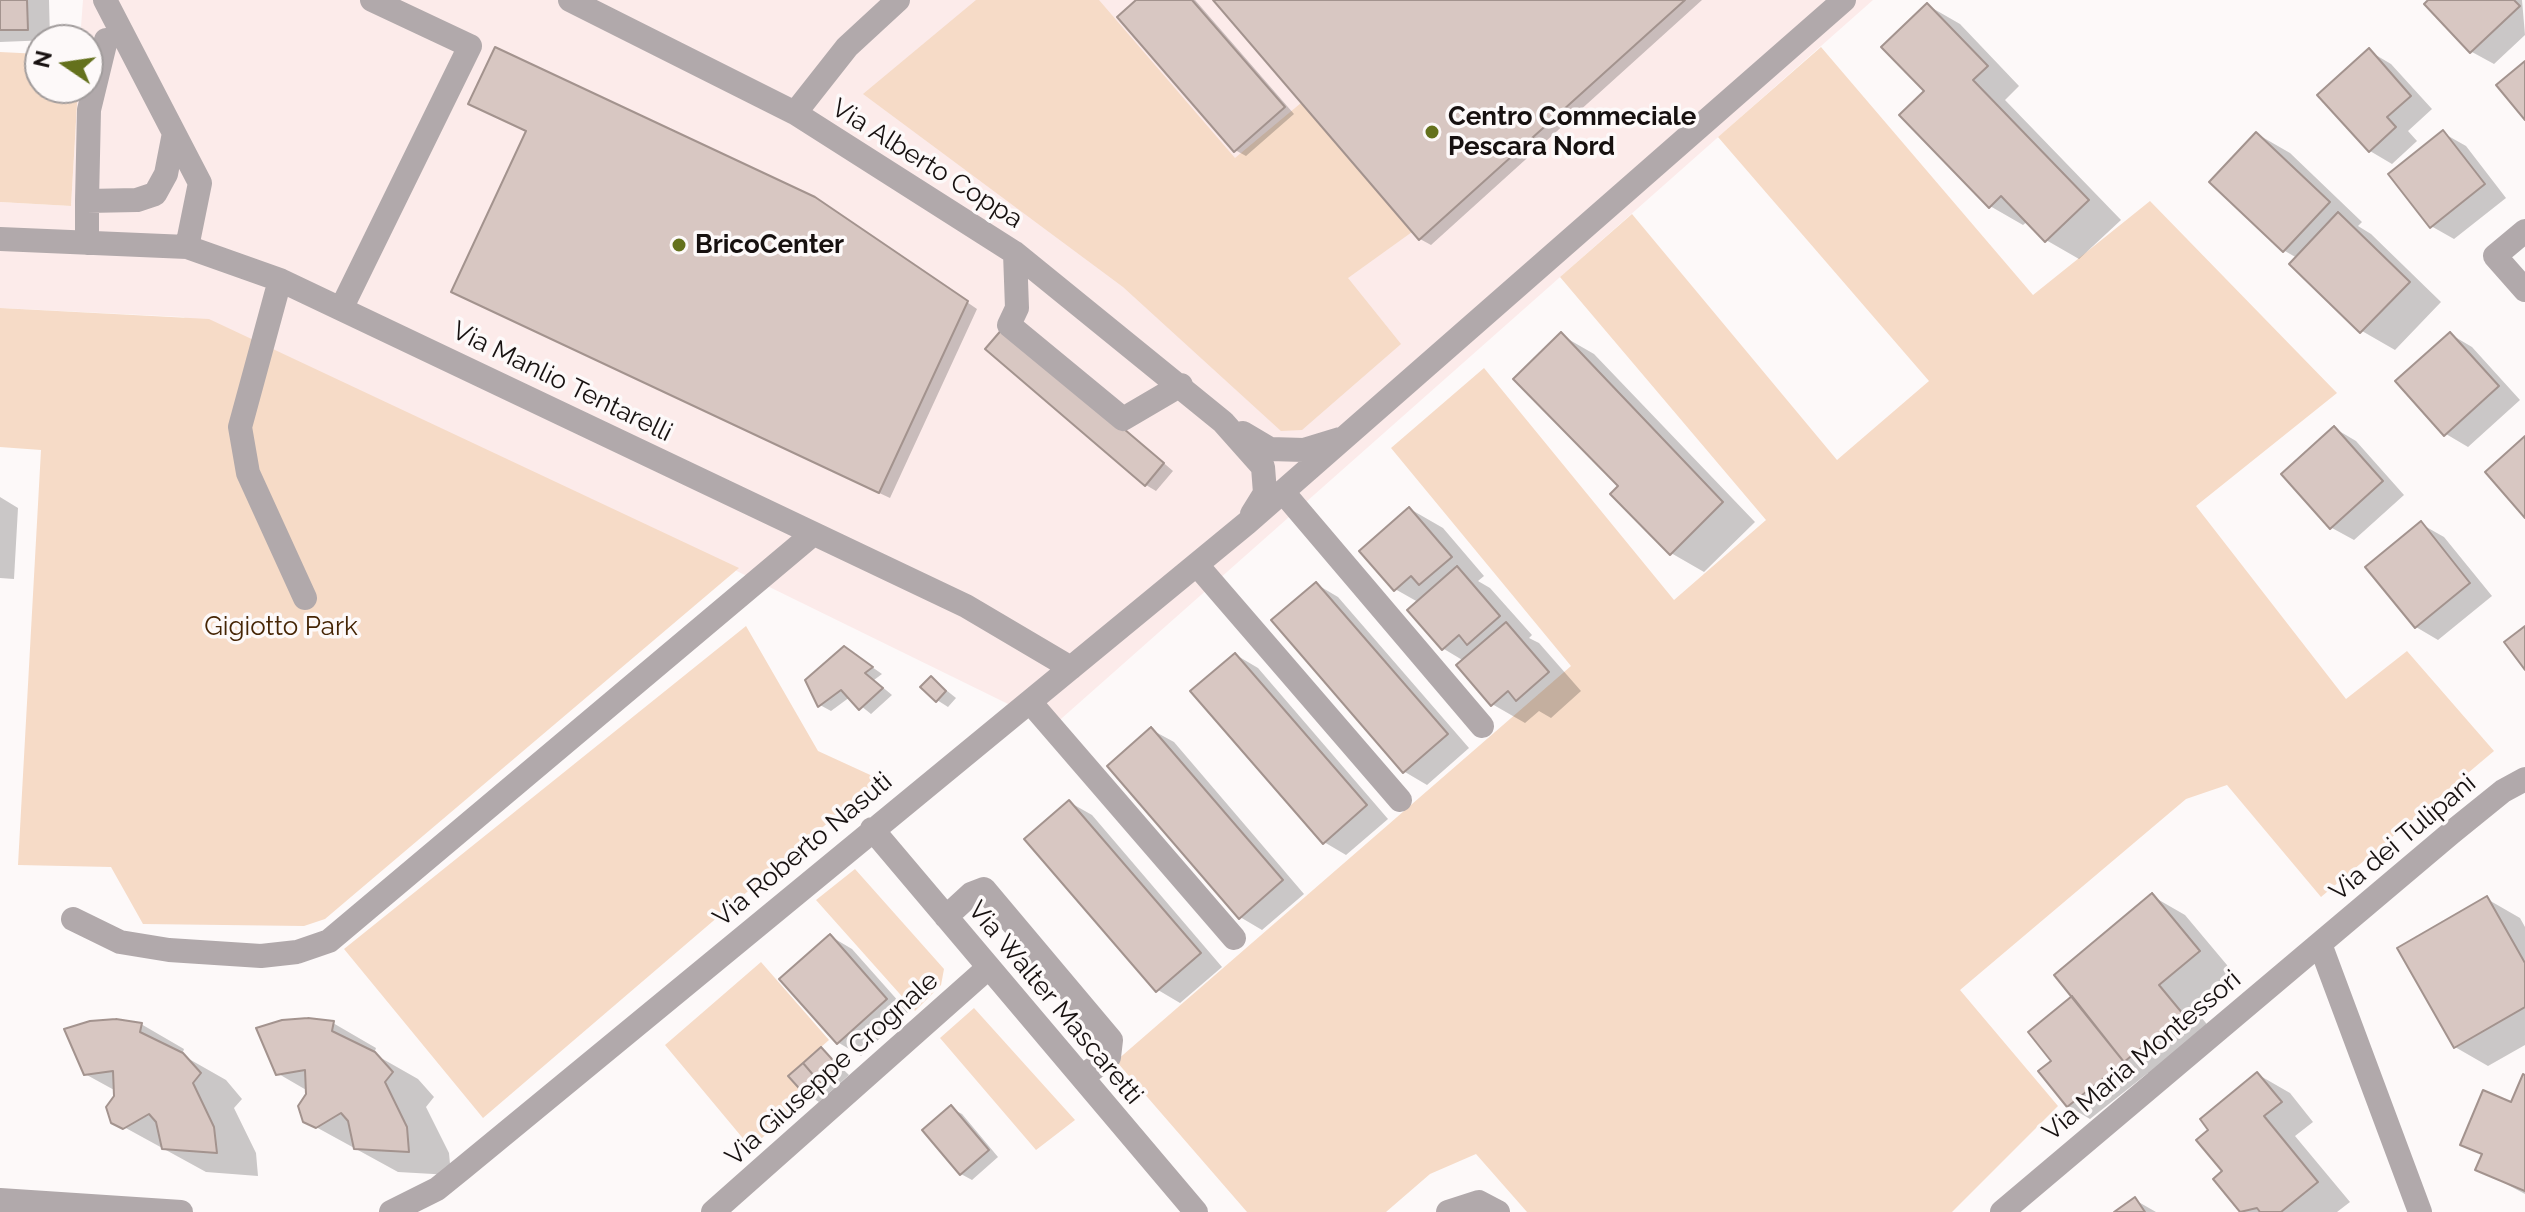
<!DOCTYPE html>
<style>
body{margin:0}
#map{position:relative;width:2525px;height:1212px;overflow:hidden;background:#fdf9f9;font-family:Raleway,sans-serif}
canvas{display:block}
.north{position:absolute;left:24px;top:24px;width:80px;height:80px;box-sizing:border-box;background:#fdf9f9;border:2px solid #a19c9c;border-radius:50%;rotate:283deg;font-size:22px;font-weight:700;line-height:32px;text-align:center;color:#171110}
.north::after{content:'';display:block;margin:auto;width:28px;height:36px;background:#64711c;clip-path:polygon(50% 0,100% 100%,50% 72%,0 100%)}
</style>
<div id="map">
<canvas width="2525" height="1212"></canvas>
<div class="north">N</div>
</div>
<script>
const ctx = document.querySelector('canvas').getContext('2d');
ctx.lineJoin = 'round';
function fillPath(path, color) { ctx.fillStyle = color; ctx.fill(path, 'evenodd'); }
const poly = rows => new Path2D(rows.map(r => 'M' + r).join(''));
function stroke(path, color, width, dash) { ctx.strokeStyle = color; ctx.lineWidth = width; ctx.lineCap = dash ? 'butt' : 'round'; ctx.setLineDash(dash || []); ctx.stroke(path); }
function write(font, color, halo, rows, align = 'center') {
  ctx.font = font + ' Raleway,sans-serif'; ctx.lineWidth = 7; ctx.setLineDash([]); ctx.textBaseline = 'middle'; ctx.strokeStyle = halo; ctx.fillStyle = color; for (const [text, x, y, turn = 0] of rows) {
    ctx.save(); ctx.translate(x, y); ctx.rotate((+turn || 0) * Math.PI / 180); ctx.textAlign = isNaN(turn) ? turn : align; if (halo) ctx.strokeText(text, 0, 0); ctx.fillText(text, 0, 0); ctx.restore();
  }
}
const built = poly([
 [83,0,1873,0,1053,726,700,553,183,317,0,308,0,202,71,206,78,88,88,88,88,40,80,40]
]);
const green = poly([
 [976,0,1099,0,1235,158,1301,103,1412,232,1348,278,1401,344,1302,430,1281,431,1123,287,863,94],
 [1821,47,2033,295,2150,201,2337,393,2196,506,2346,699,2407,651,2494,751,2321,897,2227,785,2186,799,1960,990,2058,1106,1952,1212,1527,1212,1476,1154,1430,1174,1386,1212,1247,1212,1116,1061,1571,666,1391,448,1484,368,1674,600,1766,520,1560,277,1632,214,1837,460,1929,381,1718,137],
 [0,52,40,54,40,88,78,88,71,206,0,202],
 [0,308,209,319,739,568,325,919,304,926,143,924,111,867,18,865,41,450,0,447],
 [746,626,818,751,879,779,483,1118,344,949],
 [855,869,944,969,941,985,915,1011,816,900],
 [761,962,829,1040,788,1076,807,1097,751,1148,665,1045],
 [974,1008,1075,1120,1036,1150,940,1038]
]);
const shadow = poly([
 [0,0,49,0,50,40,0,42],
 [1139,0,1195,0,1294,114,1246,156,1235,150],
 [1216,0,1702,0,1431,245,1420,239],
 [2431,0,2522,0,2525,35,2494,64,2472,52,2427,4],
 [1927,5,1960,24,2019,86,2005,100,2121,220,2079,259,2046,240,2028,221,2023,225,1990,206],
 [2369,51,2391,64,2432,109,2408,131,2417,141,2392,164,2370,151],
 [2443,133,2466,146,2506,198,2454,239,2431,226],
 [2257,134,2290,153,2362,222,2358,226,2371,234,2441,302,2395,350,2362,331,2297,258,2285,251,2212,182],
 [826,206,977,309,890,498,464,298],
 [2450,334,2472,347,2520,400,2468,447,2446,434],
 [1015,335,1173,471,1156,491,1146,485],
 [1561,335,1594,354,1755,522,1704,572,1671,553],
 [2334,428,2356,441,2404,495,2354,540,2332,528,2284,474],
 [0,497,18,508,14,579,0,578],
 [1410,509,1443,528,1484,576,1478,581,1490,588,1532,635,1529,638,1539,643,1581,691,1551,718,1539,711,1525,723,1492,704,1464,661,1444,649,1410,610,1418,602,1395,589],
 [2421,524,2444,537,2492,596,2438,640,2416,627],
 [1316,584,1338,597,1469,748,1427,785,1405,772,1274,621],
 [855,655,882,674,874,680,892,695,871,714,850,697,831,711,820,705],
 [1236,655,1258,668,1388,819,1346,855,1324,842],
 [931,678,956,698,948,707,937,700],
 [1152,730,1174,742,1304,894,1262,930,1240,917],
 [1069,802,1092,815,1222,967,1180,1003,1158,990],
 [2152,896,2185,915,2232,971,2191,1005,2215,1034,2158,1079,2148,1073,2090,1119,2068,1106,2053,1061,2074,997],
 [2487,899,2520,918,2525,927,2525,1045,2488,1066,2455,1047],
 [830,936,852,949,908,1012,861,1056,839,1043,782,979],
 [333,1023,376,1048,374,1054,418,1079,434,1097,426,1107,449,1153,451,1175,398,1172,305,1121,308,1091,277,1073],
 [141,1024,184,1049,182,1055,226,1080,242,1099,234,1108,256,1153,258,1176,206,1172,113,1121,116,1091,85,1074],
 [822,1049,849,1075,819,1102,808,1095],
 [2257,1074,2290,1093,2313,1122,2295,1136,2350,1202,2337,1212,2242,1212,2215,1179,2224,1172,2211,1130],
 [2525,1077,2525,1194,2478,1169,2484,1156,2462,1144,2512,1104],
 [951,1108,962,1114,998,1157,972,1180,961,1174],
 [2135,1200,2156,1212,2118,1212]
]);
const building = poly([
 [0,0,27,0,28,30,0,30,0,0],
 [1136,0,1192,0,1285,107,1234,152,1117,17,1136,0],
 [1213,0,1685,0,1419,240,1213,0],
 [2428,0,2514,0,2520,6,2470,53,2424,4,2428,0],
 [1927,3,1988,66,1973,80,2089,200,2045,242,2001,196,1989,208,1899,115,1924,91,1881,47,1927,3],
 [495,47,815,197,968,301,879,493,451,292,526,131,468,104,495,47],
 [2369,48,2411,96,2387,117,2396,127,2369,152,2317,95,2369,48],
 [2525,61,2525,120,2496,85,2525,61],
 [2443,130,2485,184,2430,228,2388,174,2443,130],
 [2256,132,2330,202,2283,252,2209,182,2256,132],
 [2338,212,2410,282,2360,333,2289,264,2338,212],
 [1004,327,1164,463,1145,486,985,349,1004,327],
 [1561,332,1723,502,1670,555,1610,494,1618,486,1513,379,1561,332],
 [2450,332,2499,386,2444,436,2395,381,2450,332],
 [2334,426,2383,481,2330,529,2281,474,2334,426],
 [2525,436,2525,518,2485,472,2525,436],
 [1409,507,1452,557,1419,585,1411,576,1394,591,1359,551,1409,507],
 [2421,521,2470,583,2415,628,2365,567,2421,521],
 [1457,566,1500,616,1467,645,1459,635,1442,650,1407,610,1457,566],
 [1316,582,1448,734,1403,773,1271,620,1316,582],
 [1506,622,1549,672,1516,701,1508,691,1491,706,1456,665,1506,622],
 [2525,626,2525,670,2504,642,2525,626],
 [844,646,873,667,865,673,883,688,859,710,841,690,818,707,805,680,844,646],
 [1235,653,1367,805,1323,844,1190,691,1235,653],
 [931,676,946,691,936,702,920,687,931,676],
 [1151,727,1283,880,1239,919,1107,766,1151,727],
 [1069,800,1201,953,1156,992,1024,839,1069,800],
 [2152,893,2200,951,2159,985,2183,1014,2124,1062,2054,975,2152,893],
 [2487,896,2525,963,2525,1007,2454,1048,2397,948,2487,896],
 [830,934,887,999,837,1044,779,979,830,934],
 [2072,996,2124,1062,2067,1107,2038,1071,2051,1061,2028,1032,2072,996],
 [308,1018,334,1021,332,1031,375,1052,393,1072,385,1082,407,1127,409,1152,354,1149,348,1121,341,1113,316,1128,303,1122,298,1106,306,1094,305,1070,276,1075,256,1028,282,1020,308,1018],
 [116,1019,142,1023,140,1032,183,1053,201,1073,193,1083,214,1127,217,1153,162,1149,156,1122,149,1114,123,1129,111,1123,106,1107,114,1096,113,1071,84,1075,64,1029,90,1021,116,1019],
 [821,1047,840,1068,821,1084,803,1063,821,1047],
 [803,1063,821,1084,807,1097,788,1076,803,1063],
 [2257,1072,2282,1102,2264,1116,2318,1182,2281,1212,2260,1212,2257,1208,2240,1212,2213,1179,2222,1171,2196,1140,2208,1130,2200,1119,2257,1072],
 [2523,1074,2525,1075,2525,1191,2475,1170,2482,1154,2460,1145,2483,1090,2511,1102,2523,1074],
 [951,1105,989,1150,960,1175,922,1130,951,1105],
 [2135,1197,2145,1212,2114,1212,2135,1197]
]);
const minor = poly([
 [105,0,200,183,187,247],
 [570,0,795,113,1015,253,1223,422,1263,467,1265,493,1252,514],
 [795,113,847,47,898,0],
 [87,201,89,110,106,40],
 [2525,231,2495,256,2525,290],
 [0,239,187,247,280,280,966,606,1071,668],
 [87,243,87,201,137,200,155,194,166,174,174,133],
 [1015,253,1017,308,1009,325,1123,419,1181,385],
 [280,280,240,427,248,473,305,598],
 [342,307,470,46,372,0],
 [1243,433,1270,449,1304,450,1340,439],
 [1283,492,1482,726],
 [1197,565,1400,800],
 [1030,702,1234,938],
 [872,829,1196,1212],
 [946,917,971,894,984,889,1111,1040,1109,1057,1082,1077],
 [73,919,120,942,169,950,261,956,297,952,329,941,813,534],
 [2320,944,2420,1212],
 [0,1200,181,1212],
 [391,1212,437,1189,463,1168,1247,523,1844,0],
 [713,1212,988,968],
 [1448,1212,1479,1202,1498,1212],
 [2002,1212,2451,833,2503,791,2525,779]
]);
const markers = [
 [1432,132,8,"#64711c"],
 [679,245,8,"#64711c"]
];
const poiNames = [
 ["Centro Commeciale",1448,117],
 ["Pescara Nord",1448,147],
 ["BricoCenter",695,245]
];
const streetNames = [
 ["Via Alberto Coppa",927,164,32],
 ["Via Manlio Tentarelli",562,382,26],
 ["Via dei Tulipani",2403,838,-40],
 ["Via Roberto Nasuti",803,850,-40],
 ["Via Walter Mascaretti",1055,1003,50],
 ["Via Maria Montessori",2142,1056,-40],
 ["Via Giuseppe Crognale",832,1069,-42]
];
const parkNames = [
 ["Gigiotto Park",281,627]
];
fillPath(built, '#fcebea');
fillPath(green, '#f6dbc7');
fillPath(shadow, '#0003');
fillPath(building, '#d8c7c2');
stroke(building, '#a3938e', 2);
stroke(minor, '#b1a9ab', 24);
for (const [x, y, r, color] of markers) { const dot = new Path2D(); dot.arc(x, y, r, 0, 2 * Math.PI); ctx.fillStyle = color; ctx.fill(dot); stroke(dot, '#fdf9f9', 3); }
write('bold 26px', '#171110', '#fdf9f9', poiNames, 'left');
write('26px', '#171110', '#fdf9f9', streetNames);
write('26px', '#452505', '#fdf9f9', parkNames);
</script>
